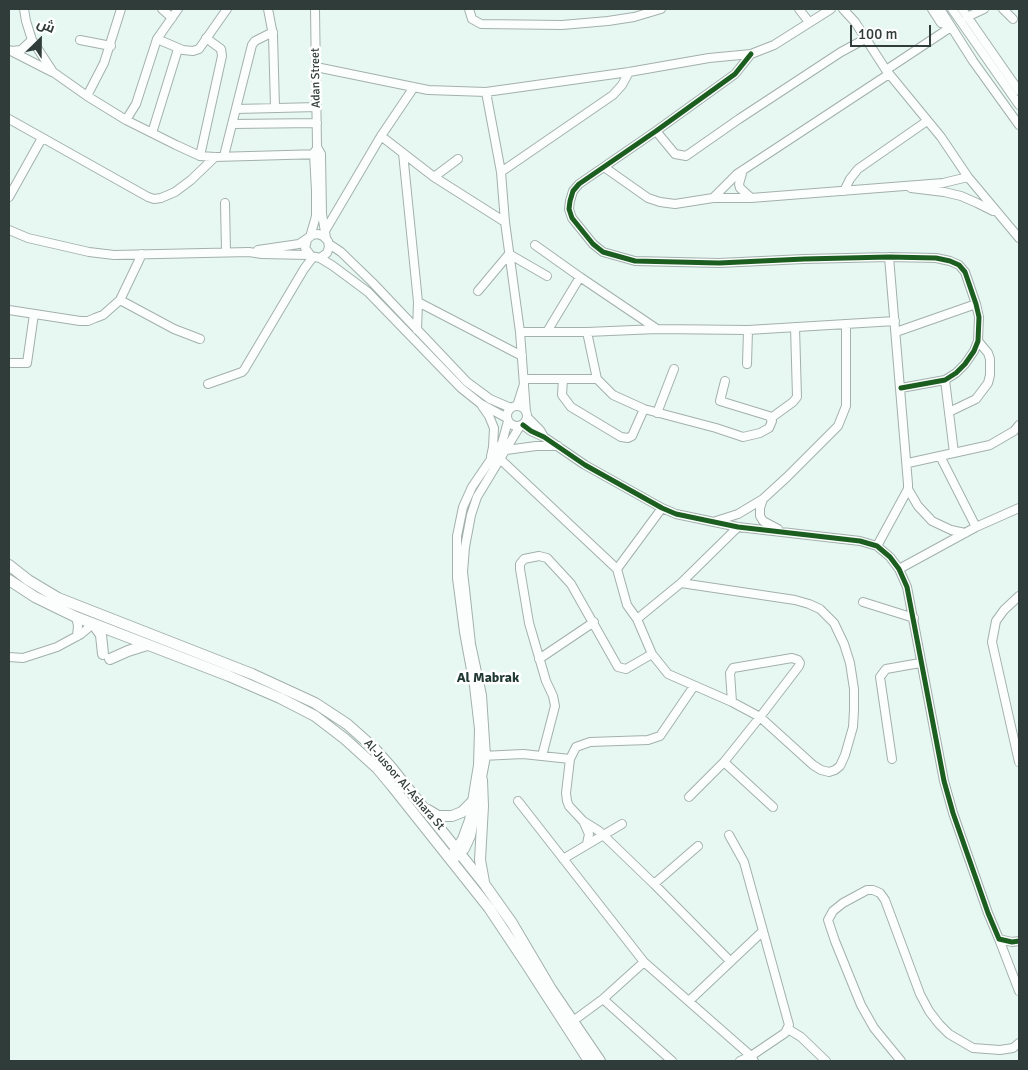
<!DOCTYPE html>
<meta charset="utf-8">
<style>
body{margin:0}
#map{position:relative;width:1028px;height:1070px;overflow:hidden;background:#e7f8f3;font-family:Signika,Cairo,sans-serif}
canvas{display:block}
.frame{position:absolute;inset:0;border:10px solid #303c39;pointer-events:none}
.north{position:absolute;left:15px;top:15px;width:50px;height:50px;-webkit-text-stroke:4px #fff;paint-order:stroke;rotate:23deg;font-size:14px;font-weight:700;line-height:20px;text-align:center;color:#303c39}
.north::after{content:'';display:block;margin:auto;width:18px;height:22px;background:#303c39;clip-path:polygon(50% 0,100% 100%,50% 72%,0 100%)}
.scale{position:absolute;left:850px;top:25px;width:81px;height:22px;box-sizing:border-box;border:2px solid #303c39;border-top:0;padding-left:6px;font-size:15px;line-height:18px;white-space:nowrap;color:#303c39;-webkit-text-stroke:4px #fff;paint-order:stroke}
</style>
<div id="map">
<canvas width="1028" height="1070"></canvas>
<div class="frame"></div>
<div class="north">ش</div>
<div class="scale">100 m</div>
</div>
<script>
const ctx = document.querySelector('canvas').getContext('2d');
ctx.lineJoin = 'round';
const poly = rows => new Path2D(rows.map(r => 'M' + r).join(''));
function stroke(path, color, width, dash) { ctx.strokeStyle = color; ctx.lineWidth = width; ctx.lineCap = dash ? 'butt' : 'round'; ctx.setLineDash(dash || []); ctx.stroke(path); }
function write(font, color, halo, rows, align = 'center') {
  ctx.font = font + ' Signika,sans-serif'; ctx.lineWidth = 5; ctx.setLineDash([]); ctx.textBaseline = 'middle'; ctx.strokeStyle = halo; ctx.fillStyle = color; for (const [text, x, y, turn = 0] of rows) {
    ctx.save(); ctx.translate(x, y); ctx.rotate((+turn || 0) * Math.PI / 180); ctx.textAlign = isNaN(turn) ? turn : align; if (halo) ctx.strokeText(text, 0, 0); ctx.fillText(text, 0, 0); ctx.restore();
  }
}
const minor = poly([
 [24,9,26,21,32,40,53,72,87,96,126,120,176,145,200,156,215,157,321,154],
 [162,9,172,18],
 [268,9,273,35,275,107],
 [315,9,317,147,321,154,322,214,326,238],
 [469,9,472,19,481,24,562,25,608,21,634,17,661,9],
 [799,9,809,22],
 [843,9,855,22,886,70,941,137,968,177],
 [932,9,941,23,950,26],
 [940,9,973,61,1019,125],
 [952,9,1019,105],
 [962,9,1019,91],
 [1003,9,1013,19],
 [967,17,984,9],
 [157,39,183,50,193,51,199,49,227,9],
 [80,40,111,46],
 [9,50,52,72],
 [11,51,21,50,32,40],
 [751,54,735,74,656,131,579,184,573,191,570,201,569,209,572,218,593,244,603,252,635,261,719,263,804,259,889,257,936,258,950,261,959,265,965,272,976,304,979,317,978,341,974,351,965,364,956,373,945,380,901,388],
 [316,67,428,90,486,92,629,72,709,58,751,54,774,45,831,9],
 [886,70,951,27],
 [486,92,501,172,505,222,520,332,526,412],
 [87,96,104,63,121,9],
 [236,109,317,107],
 [9,119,148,197,154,199,161,198,175,192,191,180,215,157],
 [126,120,136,104,157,39,178,9],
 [232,124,317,123],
 [656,131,675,154,686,156,739,119,841,52,865,39],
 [152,133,178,49],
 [381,136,434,177,505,222],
 [403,153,418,302,417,330],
 [200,156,222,56,221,49,206,38],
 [224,156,252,45,255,41,273,32],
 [604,167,648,198,660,202,675,204,713,198,751,198,943,183,968,177,1019,238],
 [743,170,739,184,740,188,750,197],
 [501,172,613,95,622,85,629,72],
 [434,177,458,159],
 [911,188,944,192,961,196,977,203,993,211],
 [844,191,850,179,858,169,927,121],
 [9,197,42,138],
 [713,198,737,174,889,74],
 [225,203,226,252],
 [9,230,28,238,89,252,114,255,249,252,262,254,309,255],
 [325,231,381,136,414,87],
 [310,237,316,216,316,191,314,154,315,151],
 [329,244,341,252,372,282,467,382,490,399,511,408],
 [535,245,580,277,657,329],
 [258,250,299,244,312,235,318,234,323,236,328,241,329,247,327,253,320,258,311,256,305,248,307,240],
 [320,258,333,266,368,292,461,388,481,404,507,418],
 [478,291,509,254,547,276],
 [120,300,174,329,200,339],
 [418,302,522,356],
 [9,310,80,321,88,321,95,318,103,315,120,300,142,254],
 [548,330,580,277],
 [520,332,587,332,657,329,748,330,895,321],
 [587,332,597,379],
 [896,332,976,304],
 [9,363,27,363,34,314],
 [747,364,748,330],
 [524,379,597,379,613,395,644,409,716,428,743,437,760,433,769,428,772,421,769,416,720,401,725,381],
 [563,379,562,395,571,407,621,437,628,438,632,436,644,409],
 [945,380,954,453],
 [208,384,242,372,244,370,304,269,313,257],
 '507 416a10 10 0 1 1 20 0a10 10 0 1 1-20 0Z',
 [482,406,489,416,494,428,493,447,491,456],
 [517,406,524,384],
 [949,412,976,399,988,383,990,375,990,359,988,353,978,341],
 [657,413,674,369],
 [527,417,540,430,544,437],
 [771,418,793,402,797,397,795,327],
 [523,425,531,431,544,437,585,465,662,508,676,514,738,527,860,541,877,546,890,557,899,569,907,587,944,781,953,813,988,913,999,939,1012,942,1019,941],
 [506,450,536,446,558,446],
 [940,456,976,527],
 [500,459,617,569],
 [908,463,990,445,1014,431,1019,425],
 [908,489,918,506,932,521,951,530,965,533],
 [763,499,760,508,760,516,763,521,778,529],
 [662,508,617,569,627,605,637,619,652,654,668,674,732,702,760,717,813,765,821,770,829,772,835,770,840,766,845,755,853,727,854,710,854,689,850,663,844,644,834,623,820,609,809,604,795,600,681,583],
 [716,521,738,514,763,499,787,477,838,426,846,406,846,324],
 [877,546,908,489,908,484,889,257],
 [899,569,976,527,1019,508],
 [1019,596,1004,610,996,621,992,642,1019,762],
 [863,602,914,618],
 [76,617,78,626,77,636],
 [637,619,681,583,738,527],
 [9,657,23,658,57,647,81,634,93,624],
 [539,659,594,622],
 [694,686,660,736,648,740,590,742,576,747,570,759,566,793,567,801,569,806,583,821,599,831,654,884,730,961],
 [482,756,523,754,570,759],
 [542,756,555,706,553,696,546,681,529,623,520,569,520,564,524,559,539,556,547,558,571,584,618,667,626,669,652,654],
 [892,759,880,677,886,669,920,663],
 [724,762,773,807],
 [689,797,724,762,760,717,799,666,800,663,798,660,792,658,733,668,730,673,732,702],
 [518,801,644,962,751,1056,754,1061],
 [584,823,589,834,587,844],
 [729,835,744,862,789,1025,785,1033,751,1056,740,1061],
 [453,852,462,839,469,820,478,765,479,729,474,686,464,632,457,578,457,536,463,507,472,487,502,443,508,421],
 [563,859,622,824],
 [452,861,465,849,471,836,486,756,482,695,471,644,465,589,463,572,465,547,471,515,477,497,520,426],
 [654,884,698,846],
 [999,939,1019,991],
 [603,999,672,1061],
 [689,1001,763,931],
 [573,1021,603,999,644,962],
 [788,1029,801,1037,826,1061],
 [901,1061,874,1028,861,1005,835,941,828,920,833,911,843,903,867,890,873,890,880,893,885,900,920,994,929,1011,939,1024,949,1034,973,1048,1000,1050,1013,1048,1019,1043]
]);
const major = poly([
 [9,565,28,580,58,598,252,674,315,703,347,724,374,748,391,767,485,885,512,923,551,989,600,1061],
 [9,580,35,597,76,617,229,676,280,698,315,716,345,739,377,768,392,786,489,908,527,965,589,1061],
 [94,625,101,635,103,654],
 [110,659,128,651,147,645],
 [482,780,483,806,480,860,484,882],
 [428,810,438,816,452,816,462,812,472,802]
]);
const cycleway = poly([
 [751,54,735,74,656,131,579,184,573,191,570,201,569,209,572,218,593,244,603,252,635,261,719,263,804,259,889,257,936,258,950,261,959,265,965,272,976,304,979,317,978,341,974,351,965,364,956,373,945,380,901,388],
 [523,425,531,431,544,437,585,465,662,508,676,514,738,527,860,541,877,546,890,557,899,569,907,587,944,781,953,813,988,913,999,939,1012,942,1019,941]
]);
const streetNames = [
 ["Adan Street",316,78,-91],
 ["Al-Jusoor Al-Ashara St",404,785,49]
];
const neighbourhoodNames = [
 ["Al Mabrak",488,678]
];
stroke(minor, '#a3b0ad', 10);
stroke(major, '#a3b0ad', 12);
stroke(minor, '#fbfefd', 8);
stroke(major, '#fbfefd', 10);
stroke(cycleway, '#1b5e20', 5);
write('12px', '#303c39', '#fff', streetNames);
write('bold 14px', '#213933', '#fff', neighbourhoodNames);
</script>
